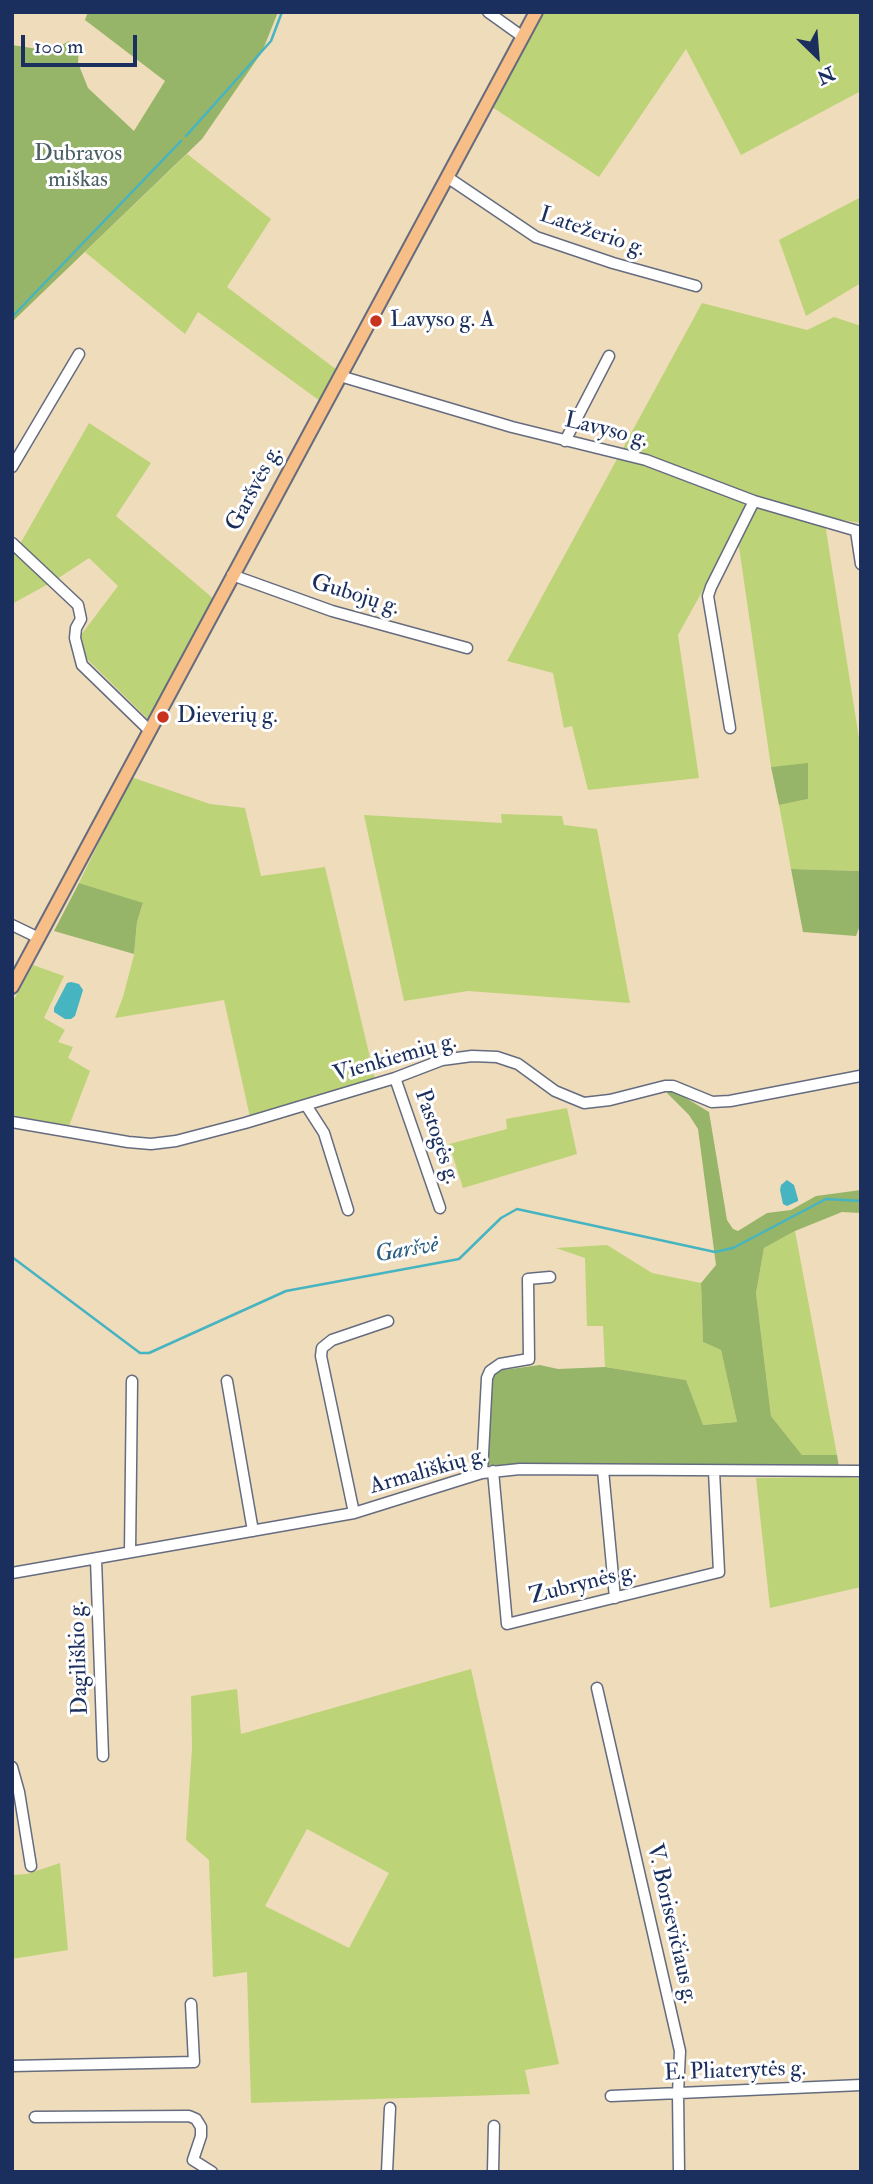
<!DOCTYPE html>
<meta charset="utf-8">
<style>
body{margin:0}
#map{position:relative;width:873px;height:2184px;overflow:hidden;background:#efdcbb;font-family:"IM FELL Double Pica",serif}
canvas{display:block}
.frame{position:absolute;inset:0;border:14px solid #1b2f5e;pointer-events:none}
.north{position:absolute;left:782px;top:21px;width:70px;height:70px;-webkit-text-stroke:5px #fff;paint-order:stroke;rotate:155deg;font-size:19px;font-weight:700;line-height:28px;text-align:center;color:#1b2f5e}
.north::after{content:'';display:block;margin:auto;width:24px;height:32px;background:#1b2f5e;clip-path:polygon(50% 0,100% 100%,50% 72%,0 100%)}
.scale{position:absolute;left:21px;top:35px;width:116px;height:32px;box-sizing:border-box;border:4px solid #1b2f5e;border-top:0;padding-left:9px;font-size:21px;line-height:24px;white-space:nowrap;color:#1b2f5e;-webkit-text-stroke:5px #fff;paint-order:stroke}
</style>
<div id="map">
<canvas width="873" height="2184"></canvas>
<div class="frame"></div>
<div class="north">N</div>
<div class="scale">100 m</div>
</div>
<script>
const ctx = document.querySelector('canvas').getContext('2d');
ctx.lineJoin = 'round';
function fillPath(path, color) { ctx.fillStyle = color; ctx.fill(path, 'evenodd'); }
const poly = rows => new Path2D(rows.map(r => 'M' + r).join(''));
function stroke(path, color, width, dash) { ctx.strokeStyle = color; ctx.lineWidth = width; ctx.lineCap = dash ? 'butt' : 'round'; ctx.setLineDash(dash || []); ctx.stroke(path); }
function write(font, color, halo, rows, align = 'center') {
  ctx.font = font + ' "IM FELL Double Pica",serif'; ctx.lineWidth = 6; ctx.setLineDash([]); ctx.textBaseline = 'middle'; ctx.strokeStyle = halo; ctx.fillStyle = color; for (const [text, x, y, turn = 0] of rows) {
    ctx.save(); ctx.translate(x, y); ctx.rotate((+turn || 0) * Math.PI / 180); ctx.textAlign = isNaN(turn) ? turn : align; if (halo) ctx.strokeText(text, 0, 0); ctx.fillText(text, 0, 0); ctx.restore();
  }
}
const green = poly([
 [544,12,861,12,861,91,741,155,686,49,599,177,492,107],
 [187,154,271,219,227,287,337,370,320,401,198,312,185,334,85,252],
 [861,197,861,283,806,316,779,240],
 [702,303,807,330,834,317,861,326,861,523,824,517,861,751,861,871,791,869,779,805,808,799,808,764,771,767,739,547,729,543,678,635,699,778,588,790,572,726,564,728,553,673,507,661],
 [89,423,151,463,116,516,215,600,150,721,87,659,78,639,118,586,89,558,57,579,20,544],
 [12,546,50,583,12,604],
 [131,777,210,804,245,808,261,876,325,867,375,1079,250,1117,224,1000,115,1018,123,997,134,955,137,922,143,904,79,883],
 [501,814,562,816,564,825,597,829,630,1003,468,991,404,1001,364,815,502,823],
 [33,965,64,976,44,1018,65,1030,58,1042,73,1047,68,1058,90,1071,69,1126,12,1115,12,1003],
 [567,1108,577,1154,463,1188,449,1144,507,1129,506,1119],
 [795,1231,837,1455,802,1455,771,1416,756,1293,764,1248],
 [607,1245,652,1273,701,1283,703,1342,721,1350,737,1422,702,1425,686,1380,605,1367,603,1326,587,1326,585,1258,556,1248],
 [841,1477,861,1478,861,1587,770,1608,756,1478],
 [471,1669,559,2064,525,2070,530,2094,251,2103,247,1972,213,1977,209,1860,186,1840,192,1748,191,1696,237,1689,241,1734],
 [307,1829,389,1873,349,1948,265,1906],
 [60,1863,68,1950,12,1959,12,1875,27,1874]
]);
const forest = poly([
 [88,12,278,12,262,52,202,139,12,322,12,45,51,51,69,41,79,49,78,63,88,88,134,131,165,81,85,20],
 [808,763,808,799,779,805,771,767],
 [791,869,861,871,861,923,856,936,803,932],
 [79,883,143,903,137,922,134,954,54,931],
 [671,1089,709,1112,727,1220,733,1229,738,1231,767,1213,791,1210,816,1196,861,1190,861,1213,842,1212,795,1231,764,1248,756,1293,771,1416,802,1455,837,1455,839,1467,488,1465,491,1377,496,1371,540,1365,558,1369,605,1367,686,1380,703,1425,737,1422,721,1350,703,1342,701,1283,716,1265,698,1129,689,1115,667,1093]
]);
const water = poly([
 [71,982,79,984,83,990,75,1016,71,1019,65,1019,54,1012,54,1008,67,983],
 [787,1180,794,1185,798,1199,798,1201,787,1206,783,1204,780,1190,781,1185]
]);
const stream = poly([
 [186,136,271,41,282,12],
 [12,317,181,141],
 [12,1257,140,1353,149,1353,286,1291,459,1259,501,1218,517,1209,715,1252,733,1248,826,1199,861,1201]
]);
const minor = poly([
 [488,12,523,37],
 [447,177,536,237,613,263,696,286],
 [340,376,512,427,646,460,754,501,861,532],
 [565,441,609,356],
 [12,467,79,354],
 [856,531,861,564],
 [12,543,78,605,81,619,76,628,75,638,82,665,149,730],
 [232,575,332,611,467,648],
 [730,728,708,596,711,587,754,501],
 [12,925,39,938],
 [395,1078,440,1208],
 [306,1105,324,1133,348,1210],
 [12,1122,128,1142,151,1144,176,1141,245,1123,395,1078,442,1060,472,1056,497,1057,518,1064,555,1091,584,1103,610,1100,665,1086,673,1086,712,1102,730,1101,860,1076],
 [227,1381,253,1531],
 [603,1470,615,1598],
 [493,1471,507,1624,719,1572,714,1471],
 [482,1473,487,1378,490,1371,500,1364,529,1359,528,1279,550,1277],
 [354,1513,321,1356,322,1348,332,1340,388,1321],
 [130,1552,132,1381],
 [96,1559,103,1756],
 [12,1573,354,1513,482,1473,520,1469,861,1471],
 [597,1688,680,2051,678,2093,679,2172],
 [12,1767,19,1792,31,1866],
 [12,2066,194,2062,191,2004],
 [611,2096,861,2085],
 [35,2117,189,2116,196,2119,201,2127,201,2136,193,2160,212,2172],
 [387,2172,390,2108],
 [493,2172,494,2126]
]);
const major = poly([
 [12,987,536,12]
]);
const markers = [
 [376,321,7,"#c8321e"],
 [163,717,7,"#c8321e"]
];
const parkNames = [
 ["Dubravos",78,155],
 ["miškas",78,181]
];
const streetNames = [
 ["Latežerio g.",592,233,19],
 ["Lavyso g.",606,431,14],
 ["Garšvės g.",255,489,-62],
 ["Gubojų g.",355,596,17],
 ["Vienkiemių g.",395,1059,-16],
 ["Pastogės g.",436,1137,71],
 ["Armališkių g.",428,1472,-16],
 ["Zubrynės g.",583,1585,-14],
 ["Dagiliškio g.",80,1658,-92],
 ["V. Borisevičiaus g.",671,1924,77],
 ["E. Pliaterytės g.",735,2072,-2]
];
const poiNames = [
 ["Lavyso g. A",390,321],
 ["Dieverių g.",177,717]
];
const waterNames = [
 ["Garšvė",407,1251,-10]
];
fillPath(green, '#bdd377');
fillPath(forest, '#96b568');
fillPath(water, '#46b4c1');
stroke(stream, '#46b4c1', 2.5);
stroke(minor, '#656c7f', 13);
stroke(major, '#656c7f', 16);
stroke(minor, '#fff', 10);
stroke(major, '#f7be87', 12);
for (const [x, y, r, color] of markers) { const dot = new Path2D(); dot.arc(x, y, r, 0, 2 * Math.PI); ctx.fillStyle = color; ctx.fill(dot); stroke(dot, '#fff', 2.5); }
write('23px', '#4c6066', '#fff', parkNames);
write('23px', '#1b2f5e', '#fff', streetNames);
write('23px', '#1b2f5e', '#fff', poiNames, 'left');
write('italic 24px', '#2a5e81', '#fff', waterNames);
</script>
